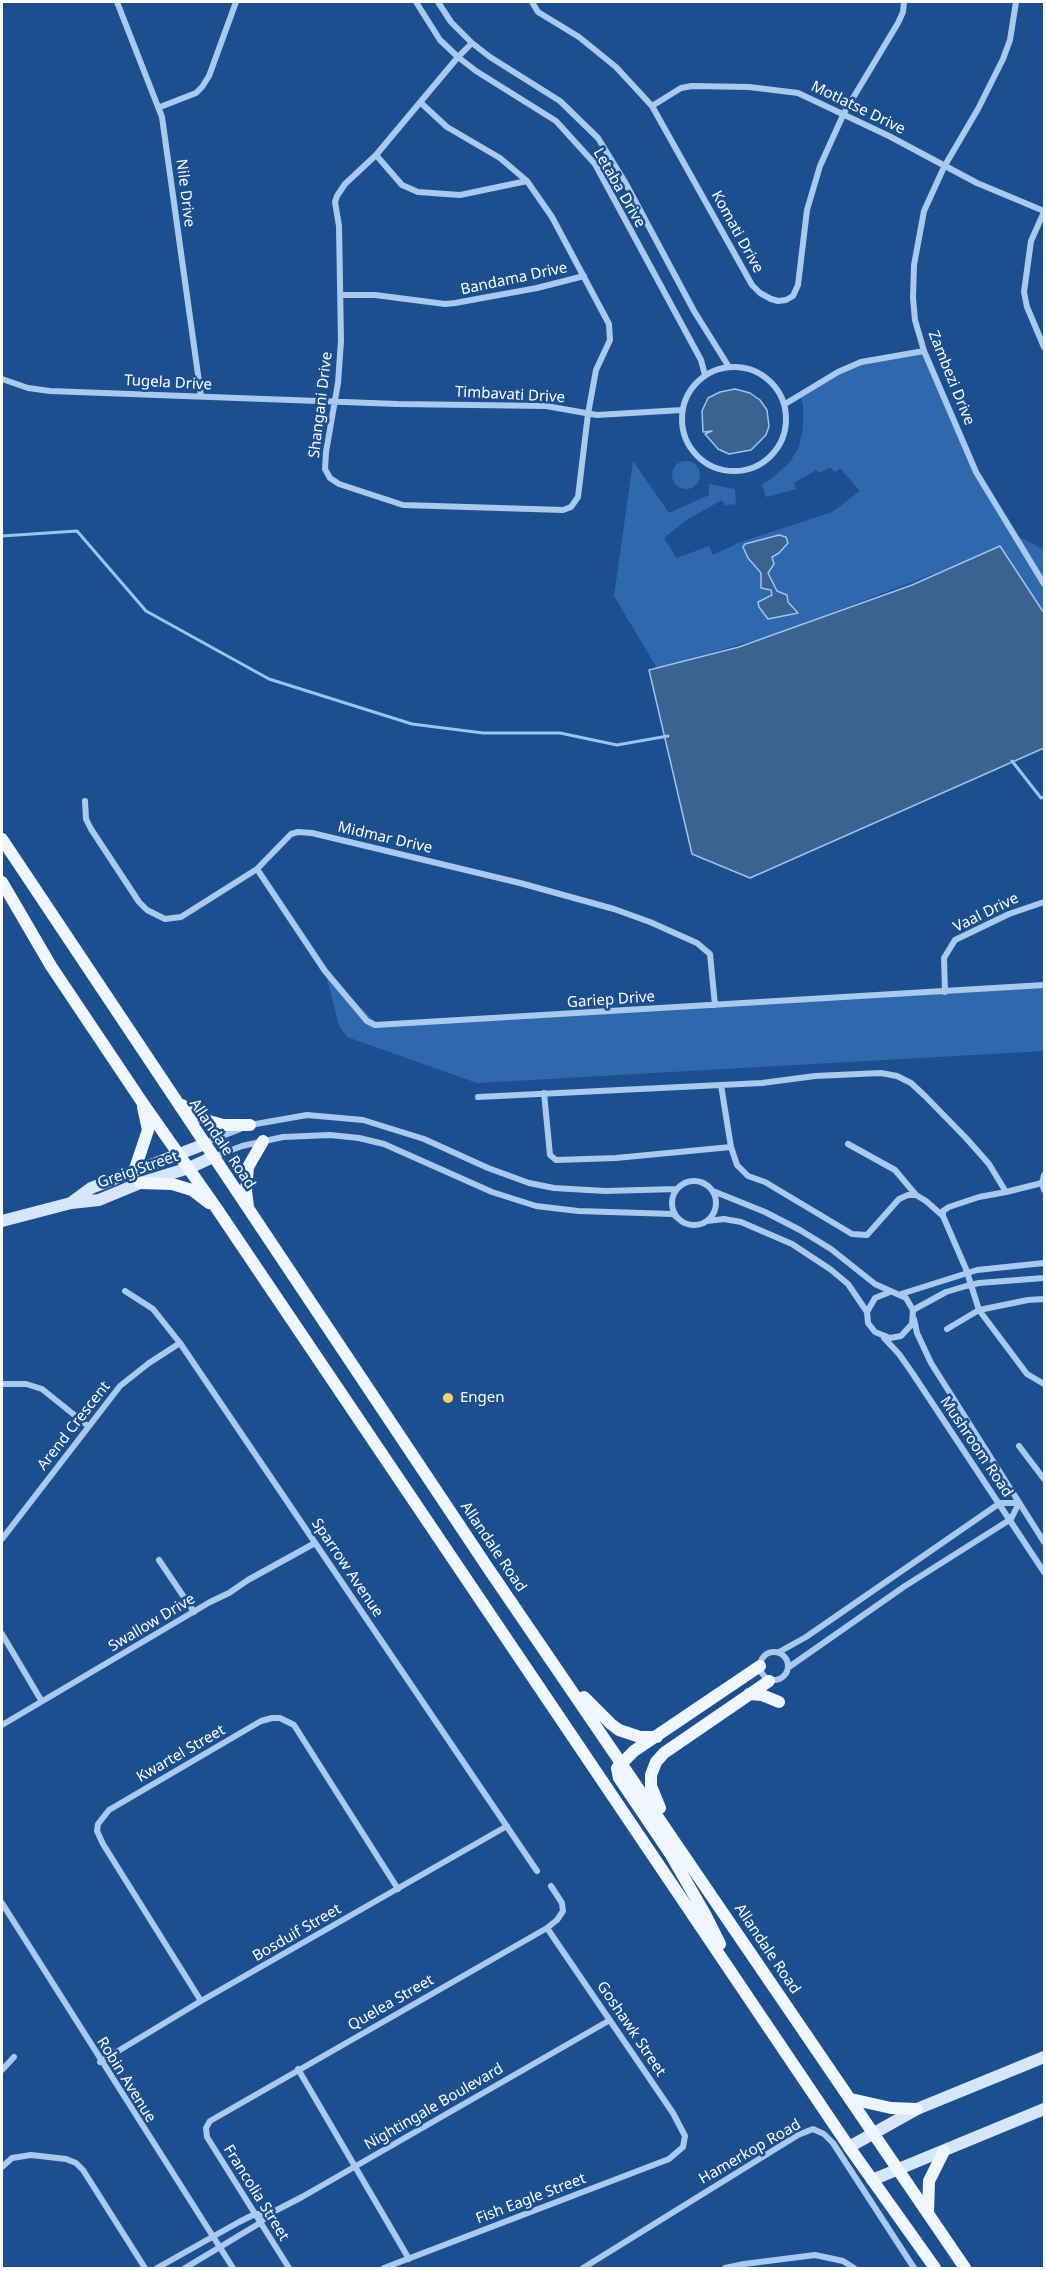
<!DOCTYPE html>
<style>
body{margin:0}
#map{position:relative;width:1046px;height:2270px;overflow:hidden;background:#1b4f8f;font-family:"Noto Sans",sans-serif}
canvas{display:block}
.frame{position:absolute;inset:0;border:3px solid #fff;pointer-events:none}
</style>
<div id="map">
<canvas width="1046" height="2270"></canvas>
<div class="frame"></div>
</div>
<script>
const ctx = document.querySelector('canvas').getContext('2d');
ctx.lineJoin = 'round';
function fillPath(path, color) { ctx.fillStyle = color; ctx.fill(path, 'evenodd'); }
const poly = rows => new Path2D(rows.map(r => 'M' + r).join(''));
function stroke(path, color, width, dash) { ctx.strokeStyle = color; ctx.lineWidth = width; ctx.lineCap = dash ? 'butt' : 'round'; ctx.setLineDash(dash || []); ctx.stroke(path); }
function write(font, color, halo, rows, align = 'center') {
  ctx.font = font + ' "Noto Sans",sans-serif'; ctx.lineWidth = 5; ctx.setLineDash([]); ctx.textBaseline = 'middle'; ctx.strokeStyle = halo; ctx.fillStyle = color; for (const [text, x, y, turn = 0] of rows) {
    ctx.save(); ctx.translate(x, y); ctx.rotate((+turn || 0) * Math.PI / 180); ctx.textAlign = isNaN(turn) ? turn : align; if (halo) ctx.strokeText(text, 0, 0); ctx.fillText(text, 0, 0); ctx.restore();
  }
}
const green = poly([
 [924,351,981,480,1014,534,1044,550,1044,614,1002,548,770,636,657,668,614,596,633,461,669,513,709,495,709,484,735,489,736,504,725,505,722,500,688,519,664,538,678,560,677,558,709,546,713,555,738,543,832,512,860,491,840,468,835,472,830,467,820,473,816,470,794,483,796,489,766,497,762,484,770,480,790,462,799,446,803,428,803,404,800,396,846,367],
 '672 475a14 14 0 1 1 28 0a14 14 0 1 1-28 0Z',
 [325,971,378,1025,1044,985,1044,1051,477,1083,347,1037,339,1026]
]);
const water = poly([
 [735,389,750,393,760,400,767,410,769,426,766,435,751,450,729,454,718,449,705,434,712,431,703,432,702,411,708,398,720,392,735,389],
 [779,535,786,537,788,543,779,553,772,557,774,564,768,573,777,591,787,595,788,602,798,613,768,619,759,607,758,602,772,595,771,590,761,588,761,573,748,558,743,547,745,544,779,535],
 [1000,546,1044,613,1044,748,750,878,692,854,649,670,739,647,912,585,1000,546]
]);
const stream = poly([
 [2,536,77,531,146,611,269,679,412,724,483,733,560,733,617,745,668,736],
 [1012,761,1041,798,1044,797]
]);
const street = poly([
 [117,2,162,117,201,396],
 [416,2,440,40,458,57,476,71,556,121,595,164,701,360,705,375],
 [438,2,451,22,472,43,490,57,560,101,598,138,625,182,694,311,729,367],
 [532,2,538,12,579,37,616,67,652,106,752,285,760,293,771,299,778,301,786,300,793,296,798,285,807,210,820,166,844,113,898,23,903,12,904,2],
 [1016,2,1010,40,1003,59,978,109,944,167,924,211,914,265,913,298,915,320,924,351,976,472,1044,584],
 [421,103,447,127,500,158,527,181,552,217,609,324,610,340,596,370,588,414,578,497,571,507,563,510,403,505,339,484,330,478,325,469,326,452,338,383,341,341,339,226,335,202,337,196,345,184,376,155,458,57,472,43],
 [652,106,681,88,692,86,749,87,798,93,889,136,977,183,1044,211],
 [160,107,196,93,202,87,209,76,236,2],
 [376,155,402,185,418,192,460,195,527,181],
 [1044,212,1031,241,1024,292,1027,307,1044,347],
 [341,295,375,295,445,304,455,303,537,288,584,276],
 '682 419a52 52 0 1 1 104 0a52 52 0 1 1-104 0Z',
 [2,379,28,388,50,391,398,404,546,406,597,415,682,410],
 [785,404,838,372,861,362,924,351],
 [85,801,86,819,91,829,139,902,147,910,165,919,181,917,257,869,291,834,298,832,312,833,520,883,614,909,650,922,697,943,710,954,715,1005],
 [257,869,325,971,367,1021,375,1025,1044,985],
 [945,992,944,958,955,940,1009,914,1044,902],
 [721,1085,762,1083,815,1076,881,1073,897,1076,911,1083,925,1096,966,1138,989,1164,1006,1192,1042,1183],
 [544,1093,550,1155,556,1160,616,1158,731,1147,737,1165,748,1176,765,1182,852,1234,867,1235,899,1199,908,1195,916,1195,926,1201,943,1216],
 [478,1097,721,1085,731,1147],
 [205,1143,250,1125,307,1115,363,1120,424,1139,488,1168,529,1183,554,1188,605,1191,677,1189],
 [848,1144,895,1170,916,1195],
 [213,1157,242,1146,283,1137,330,1135,359,1138,384,1144,492,1192,536,1206,578,1211,673,1214,680,1220],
 [1044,1175,1042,1183,1044,1190],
 '672 1203a22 22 0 1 1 44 0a22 22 0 1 1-44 0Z',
 [713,1191,765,1212,800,1230,831,1249,875,1284,906,1298,913,1310,912,1324,901,1336,890,1338,875,1332,868,1323,867,1312,875,1298,890,1292],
 [1006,1192,979,1197,949,1207,943,1211,943,1216,966,1269,979,1310,1027,1374,1044,1384],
 [707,1221,724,1219,741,1222,792,1244,830,1269,848,1284,867,1312],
 [125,1291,153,1309,180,1343,537,1871],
 [901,1294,977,1270,1044,1263],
 [913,1310,946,1292,966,1286,979,1283,1044,1278],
 [914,1319,917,1333,931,1363,1044,1542],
 [947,1329,979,1310,1028,1300,1044,1299],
 [884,1338,899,1354,913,1374,1044,1572],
 [2,1384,26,1384,42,1389,88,1426],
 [1019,1446,1044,1479],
 [2,1539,120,1386,149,1363,180,1343],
 [159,1560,194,1612],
 [2,1634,41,1700],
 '760 1666a14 14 0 1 1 28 0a14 14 0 1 1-28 0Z',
 [779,1652,806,1637,1000,1503,1019,1503,1011,1519,905,1586,789,1667],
 [2,1725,210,1602,229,1593,248,1580,315,1543],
 [2,1903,233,2268],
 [201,2001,103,1844,97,1831,98,1824,109,1810,261,1721,272,1718,280,1718,294,1725,398,1889],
 [100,2062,201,2001,507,1826],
 [298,2069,409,2259],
 [2,2070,14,2057],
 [2,2167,12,2158,31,2155,66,2159,76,2163,83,2170,145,2268],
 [157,2268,239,2222,255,2214,269,2214],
 [185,2268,260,2223,269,2214,302,2197,610,2020],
 [289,2268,207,2137,206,2128,210,2121,547,1928,557,1920,563,1911,562,1903,551,1886],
 [384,2268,669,2159,683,2147,685,2136,673,2113,547,1928],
 [583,2268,798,2135,813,2129,824,2134,833,2143,914,2268],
 [725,2268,744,2264,815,2255,843,2261,854,2268]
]);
const secondary = poly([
 [72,1202,91,1188,205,1144],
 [2,1221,71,1203,99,1200,140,1183,189,1168,213,1157],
 [849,2147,917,2109,1044,2057],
 [872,2180,1044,2109]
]);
const primary = poly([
 [2,839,488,1568,965,2268],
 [2,882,51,966,142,1102,217,1209,849,2147,935,2268],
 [182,1105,194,1114,209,1121,223,1125,250,1125],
 [135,1169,148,1130,143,1107],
 [140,1183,172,1184,192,1190,209,1203],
 [248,1207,246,1191,248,1167,263,1141],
 [749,1694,762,1695,779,1702],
 [584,1697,611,1724,619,1730,640,1737,657,1737],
 [660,1808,651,1786,651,1775,656,1762,664,1753,769,1681],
 [720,1944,705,1914,671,1855,619,1778,617,1768,634,1751,760,1666],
 [851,2099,891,2108,917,2109],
 [928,2212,929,2181,944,2151]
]);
const markers = [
 [448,1398,6,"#ffd166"]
];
const streetNames = [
 ["Motlatse Drive",858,108,26],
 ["Letaba Drive",619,188,60],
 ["Nile Drive",185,193,83],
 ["Komati Drive",737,232,61],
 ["Bandama Drive",514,279,-12],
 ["Zambezi Drive",951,378,68],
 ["Tugela Drive",168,383,3],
 ["Timbavati Drive",510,395,3],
 ["Shangani Drive",321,405,-83],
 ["Midmar Drive",385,838,13],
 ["Vaal Drive",986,913,-26],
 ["Gariep Drive",611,1000,-4],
 ["Allandale Road",222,1144,56],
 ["Greig Street",138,1170,-19],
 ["Arend Crescent",74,1426,-52],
 ["Mushroom Road",976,1447,56],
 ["Allandale Road",493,1547,56],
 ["Sparrow Avenue",347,1568,56],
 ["Swallow Drive",152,1623,-31],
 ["Kwartel Street",181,1754,-30],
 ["Bosduif Street",297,1933,-30],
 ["Allandale Road",767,1949,56],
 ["Quelea Street",391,2003,-30],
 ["Goshawk Street",631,2029,56],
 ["Robin Avenue",126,2080,58],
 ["Nightingale Boulevard",434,2107,-30],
 ["Hamerkop Road",750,2152,-30],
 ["Francolia Street",256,2193,58],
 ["Fish Eagle Street",531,2199,-21]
];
const poiNames = [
 ["Engen",460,1398]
];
fillPath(green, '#2e69ad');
fillPath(water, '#3c6290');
stroke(water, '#9cc4f0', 1.5);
stroke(stream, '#9cc4f0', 3);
stroke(street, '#a9c9ee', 6);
stroke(secondary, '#d6e6fa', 12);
stroke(primary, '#f0f6ff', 12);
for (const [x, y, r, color] of markers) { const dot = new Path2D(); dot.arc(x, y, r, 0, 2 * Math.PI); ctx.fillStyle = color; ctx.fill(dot); stroke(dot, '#1b4f8f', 2); }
write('15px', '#fff', '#1b4f8f', streetNames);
write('15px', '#fff', '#1b4f8f', poiNames, 'left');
</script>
